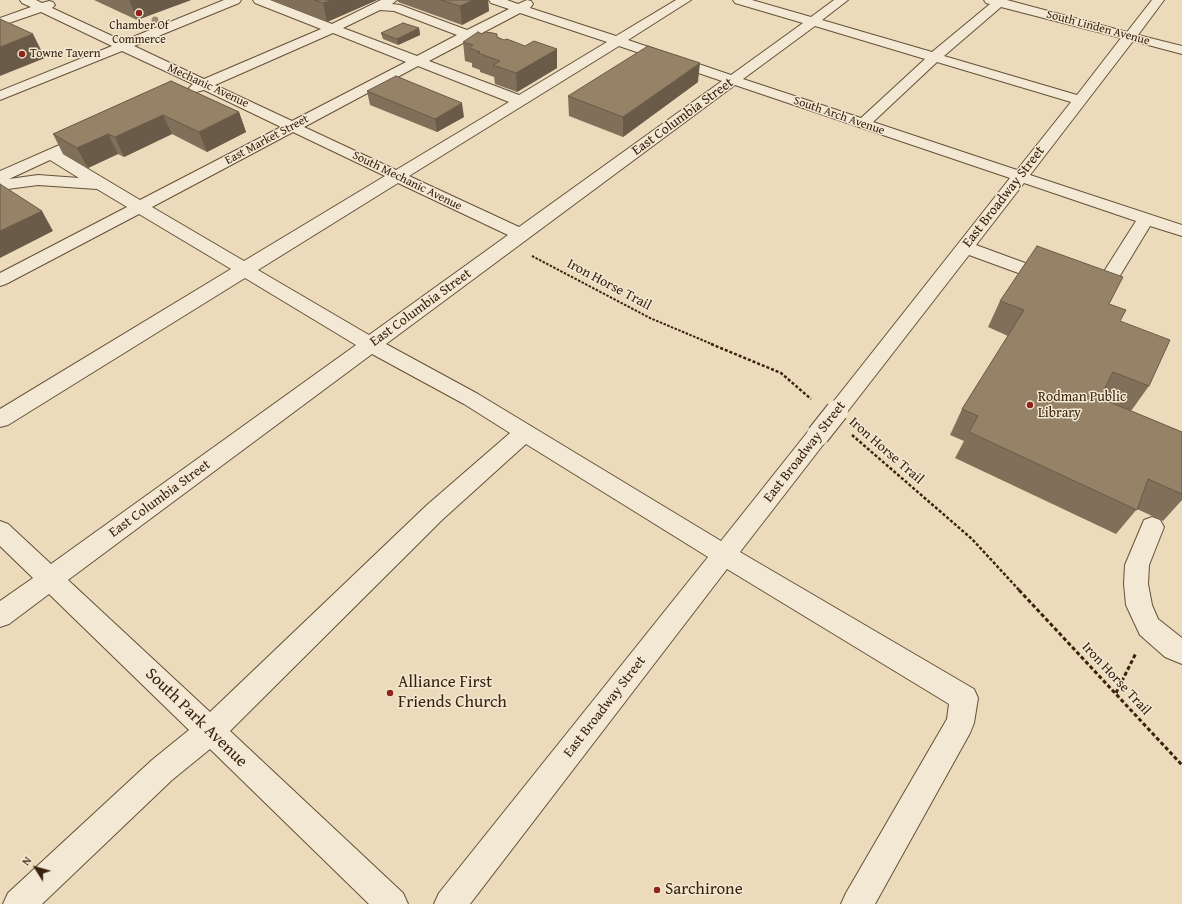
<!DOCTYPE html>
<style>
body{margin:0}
#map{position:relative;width:1182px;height:904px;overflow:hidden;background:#ebdbbb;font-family:"Gentium Book Plus",serif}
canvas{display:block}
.north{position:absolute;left:16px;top:848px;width:40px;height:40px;-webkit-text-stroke:3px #f2e8d3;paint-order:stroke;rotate:307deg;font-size:11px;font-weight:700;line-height:16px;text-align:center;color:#3a220d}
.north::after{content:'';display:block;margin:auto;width:14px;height:18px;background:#3a220d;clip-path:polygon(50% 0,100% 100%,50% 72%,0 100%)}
</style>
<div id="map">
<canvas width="1182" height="904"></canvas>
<div class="north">N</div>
</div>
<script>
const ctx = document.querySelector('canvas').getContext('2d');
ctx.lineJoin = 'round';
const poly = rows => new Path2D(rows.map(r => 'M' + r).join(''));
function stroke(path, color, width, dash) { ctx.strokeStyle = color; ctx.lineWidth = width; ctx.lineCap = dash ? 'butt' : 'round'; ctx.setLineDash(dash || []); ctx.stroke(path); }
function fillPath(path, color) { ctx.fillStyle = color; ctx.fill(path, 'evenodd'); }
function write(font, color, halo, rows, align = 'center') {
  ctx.font = font + ' "Gentium Book Plus",serif'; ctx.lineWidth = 3; ctx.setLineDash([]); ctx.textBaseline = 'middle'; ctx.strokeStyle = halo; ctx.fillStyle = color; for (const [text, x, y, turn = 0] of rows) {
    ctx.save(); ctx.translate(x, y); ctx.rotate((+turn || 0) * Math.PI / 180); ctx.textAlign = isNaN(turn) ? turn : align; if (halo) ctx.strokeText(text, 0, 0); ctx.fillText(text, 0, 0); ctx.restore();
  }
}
const pathFar2 = poly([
 [532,256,650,318,714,345]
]);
const pathFar1 = poly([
 [711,344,781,373,811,399],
 [852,435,972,539,1020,591]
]);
const path = poly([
 [1019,590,1182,765],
 [1116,693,1136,653]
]);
const minor = poly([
 [20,0,36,0,42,3,49,1,53,2,55,5,52,8,123,41,224,0,241,0,239,3,134,46,204,79,321,29,255,3,253,0,270,0,332,24,381,0,397,0,392,4,400,5,467,30,509,9,491,3,489,0,507,0,518,4,527,0,531,1,533,4,530,8,616,36,676,0,691,0,628,40,731,75,803,23,735,3,733,0,752,0,811,17,834,0,848,0,822,20,932,52,990,4,986,3,984,0,1007,0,1127,32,1152,0,1164,0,1138,35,1182,46,1182,54,1133,41,1030,175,1182,225,1182,236,1150,226,1110,292,1099,296,1085,294,1083,290,1085,286,1096,284,1136,221,1024,183,976,245,1055,274,1058,278,1055,282,1049,284,1043,282,969,255,844,416,837,419,830,416,826,411,1010,178,735,85,386,344,478,394,721,541,810,429,818,427,826,429,829,435,826,441,740,552,974,689,978,698,974,723,970,733,875,904,841,904,846,893,947,719,949,704,727,569,470,904,434,904,439,893,708,557,526,444,443,519,230,731,403,893,408,904,369,904,210,749,172,780,42,904,3,904,8,893,152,760,189,730,49,594,9,624,0,627,0,601,33,578,0,546,0,521,8,524,51,564,356,345,245,278,8,425,0,427,0,409,231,269,139,214,6,284,0,286,0,273,127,207,97,189,38,185,0,190,0,171,64,143,69,145,72,148,69,151,63,154,140,200,281,127,204,90,196,92,191,91,189,88,193,84,122,51,0,100,0,91,112,46,41,12,0,26,0,18,31,7,22,3,20,0],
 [1001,7,1121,38,1077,95,944,56,1001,7],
 [380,10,394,11,457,35,417,56,343,28,380,10],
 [520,13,607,42,519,95,429,61,520,13],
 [815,26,925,59,861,118,743,79,815,26],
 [333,33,406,62,292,121,215,85,333,33],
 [619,46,722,81,519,227,409,176,619,46],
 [937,62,1071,102,1017,170,873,122,937,62],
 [418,66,509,102,396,170,304,127,418,66],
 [293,132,385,176,244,261,152,207,293,132],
 [50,160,79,178,38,175,9,179,50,160],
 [398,183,508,235,369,335,258,270,398,183],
 [372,354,464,404,510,433,427,505,210,712,68,580,372,354],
 [1152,517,1160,520,1164,527,1149,565,1148,584,1152,605,1158,619,1182,638,1182,664,1165,657,1140,635,1126,605,1124,584,1125,565,1144,520,1152,517]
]);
const minorBridge = poly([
 [818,435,837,411]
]);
const trees = [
 [155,20]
];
const wall = poly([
 [94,0,191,0,137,20],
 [272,0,377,0,327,22],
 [398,0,488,0,489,11,462,25,398,2],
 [419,28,420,35,398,45,383,39,381,33],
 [482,34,497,34,497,37,557,68,517,92,495,84,494,77,480,72,480,70,472,67,472,63,465,61,463,42],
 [171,81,239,112,246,132,207,152,172,134,124,157,118,154,88,168,63,154,53,134],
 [698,82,623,137,569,116,568,96],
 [367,91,464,117,437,132,370,105],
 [1000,301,1109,304,1120,321,1149,386,1131,411,1182,432,1182,500,1163,521,1137,509,1116,534,955,458,964,441,950,435,962,409,1008,336,988,327]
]);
const shadedWall = poly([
 [129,0,191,0,137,20],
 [331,0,377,0,327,22,323,3],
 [473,0,488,0,489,11,462,25,460,6],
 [419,28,420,35,398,45,397,39],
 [33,34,45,58,0,76,0,47],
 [557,49,557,68,517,92,516,73],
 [700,63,698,82,623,137,623,117],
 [462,103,464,117,437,132,435,119],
 [239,112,246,132,207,152,199,132],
 [163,115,172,134,124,157,115,137],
 [108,134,118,154,88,168,77,148],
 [42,211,53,231,0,258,0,231]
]);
const building = poly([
 [314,0,331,0,323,3,314,0],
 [441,0,473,0,460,6,441,0],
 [0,19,33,34,0,47,0,19],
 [403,23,419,28,397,39,381,33,403,23],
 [478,32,482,34,485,32,493,33,497,34,497,37,504,40,507,39,525,46,534,41,557,49,516,73,493,65,500,61,478,53,480,52,470,48,473,45,463,42,478,32],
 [648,46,700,63,623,117,568,96,648,46],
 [396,76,462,103,435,119,367,91,396,76],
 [171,81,239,112,199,132,163,115,115,137,108,134,77,148,53,134,171,81],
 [0,184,42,211,0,231,0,184],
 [1037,246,1123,277,1109,304,1126,310,1120,321,1170,340,1149,386,1113,372,1100,398,1182,432,1182,494,1148,479,1137,510,969,432,978,416,962,409,1024,310,1000,301,1037,246]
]);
const markers = [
 [139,13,4,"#8f2418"],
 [22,54,4,"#8f2418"],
 [1030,405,4,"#8f2418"],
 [390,693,4,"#8f2418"],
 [657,890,4,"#8f2418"]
];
const farPoinames = [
 ["Chamber Of",139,26],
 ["Commerce",139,40],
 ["Towne Tavern",30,54,"left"]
];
const farStreetnames = [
 ["South Linden Avenue",1098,28,15],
 ["Mechanic Avenue",208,86,25],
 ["South Arch Avenue",839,116,19],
 ["East Market Street",267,140,-28],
 ["South Mechanic Avenue",407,181,26]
];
const streetNames = [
 ["East Columbia Street",683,117,-36],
 ["East Broadway Street",1004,197,-52],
 ["Iron Horse Trail",609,285,28],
 ["East Columbia Street",421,308,-36],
 ["Iron Horse Trail",886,451,41],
 ["East Broadway Street",805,452,-52],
 ["East Columbia Street",160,499,-36],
 ["Iron Horse Trail",1116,679,47],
 ["East Broadway Street",605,707,-52]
];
const poiNames = [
 ["Rodman Public",1038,397],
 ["Library",1038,413]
];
const nearPoinames = [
 ["Alliance First",398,683],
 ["Friends Church",398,703],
 ["Sarchirone",665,890]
];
const nearStreetnames = [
 ["South Park Avenue",196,718,44]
];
stroke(minor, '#665038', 2);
stroke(pathFar2, '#3a220d', 2, [2.5, 1.5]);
stroke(pathFar1, '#3a220d', 2.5, [3, 2]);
stroke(path, '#3a220d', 3, [4, 2.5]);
fillPath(minor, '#f2e8d3');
stroke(minorBridge, '#665038', 24, []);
stroke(minorBridge, '#f2e8d3', 22);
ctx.fillStyle = '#9e8a6f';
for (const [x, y] of trees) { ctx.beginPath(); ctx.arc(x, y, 3.5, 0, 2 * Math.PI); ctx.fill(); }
fillPath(wall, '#817059');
fillPath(shadedWall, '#695b48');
fillPath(building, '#968267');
stroke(building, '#695b48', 1);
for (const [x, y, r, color] of markers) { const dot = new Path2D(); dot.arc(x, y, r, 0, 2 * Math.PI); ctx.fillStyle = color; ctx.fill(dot); stroke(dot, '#f2e8d3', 1.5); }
write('12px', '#3a220d', '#f2e8d3', farPoinames);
write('12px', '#3a220d', '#f2e8d3', farStreetnames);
write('14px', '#3a220d', '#f2e8d3', streetNames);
write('14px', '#3a220d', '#f2e8d3', poiNames, 'left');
write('17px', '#3a220d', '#f2e8d3', nearPoinames, 'left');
write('17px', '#3a220d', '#f2e8d3', nearStreetnames);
</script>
